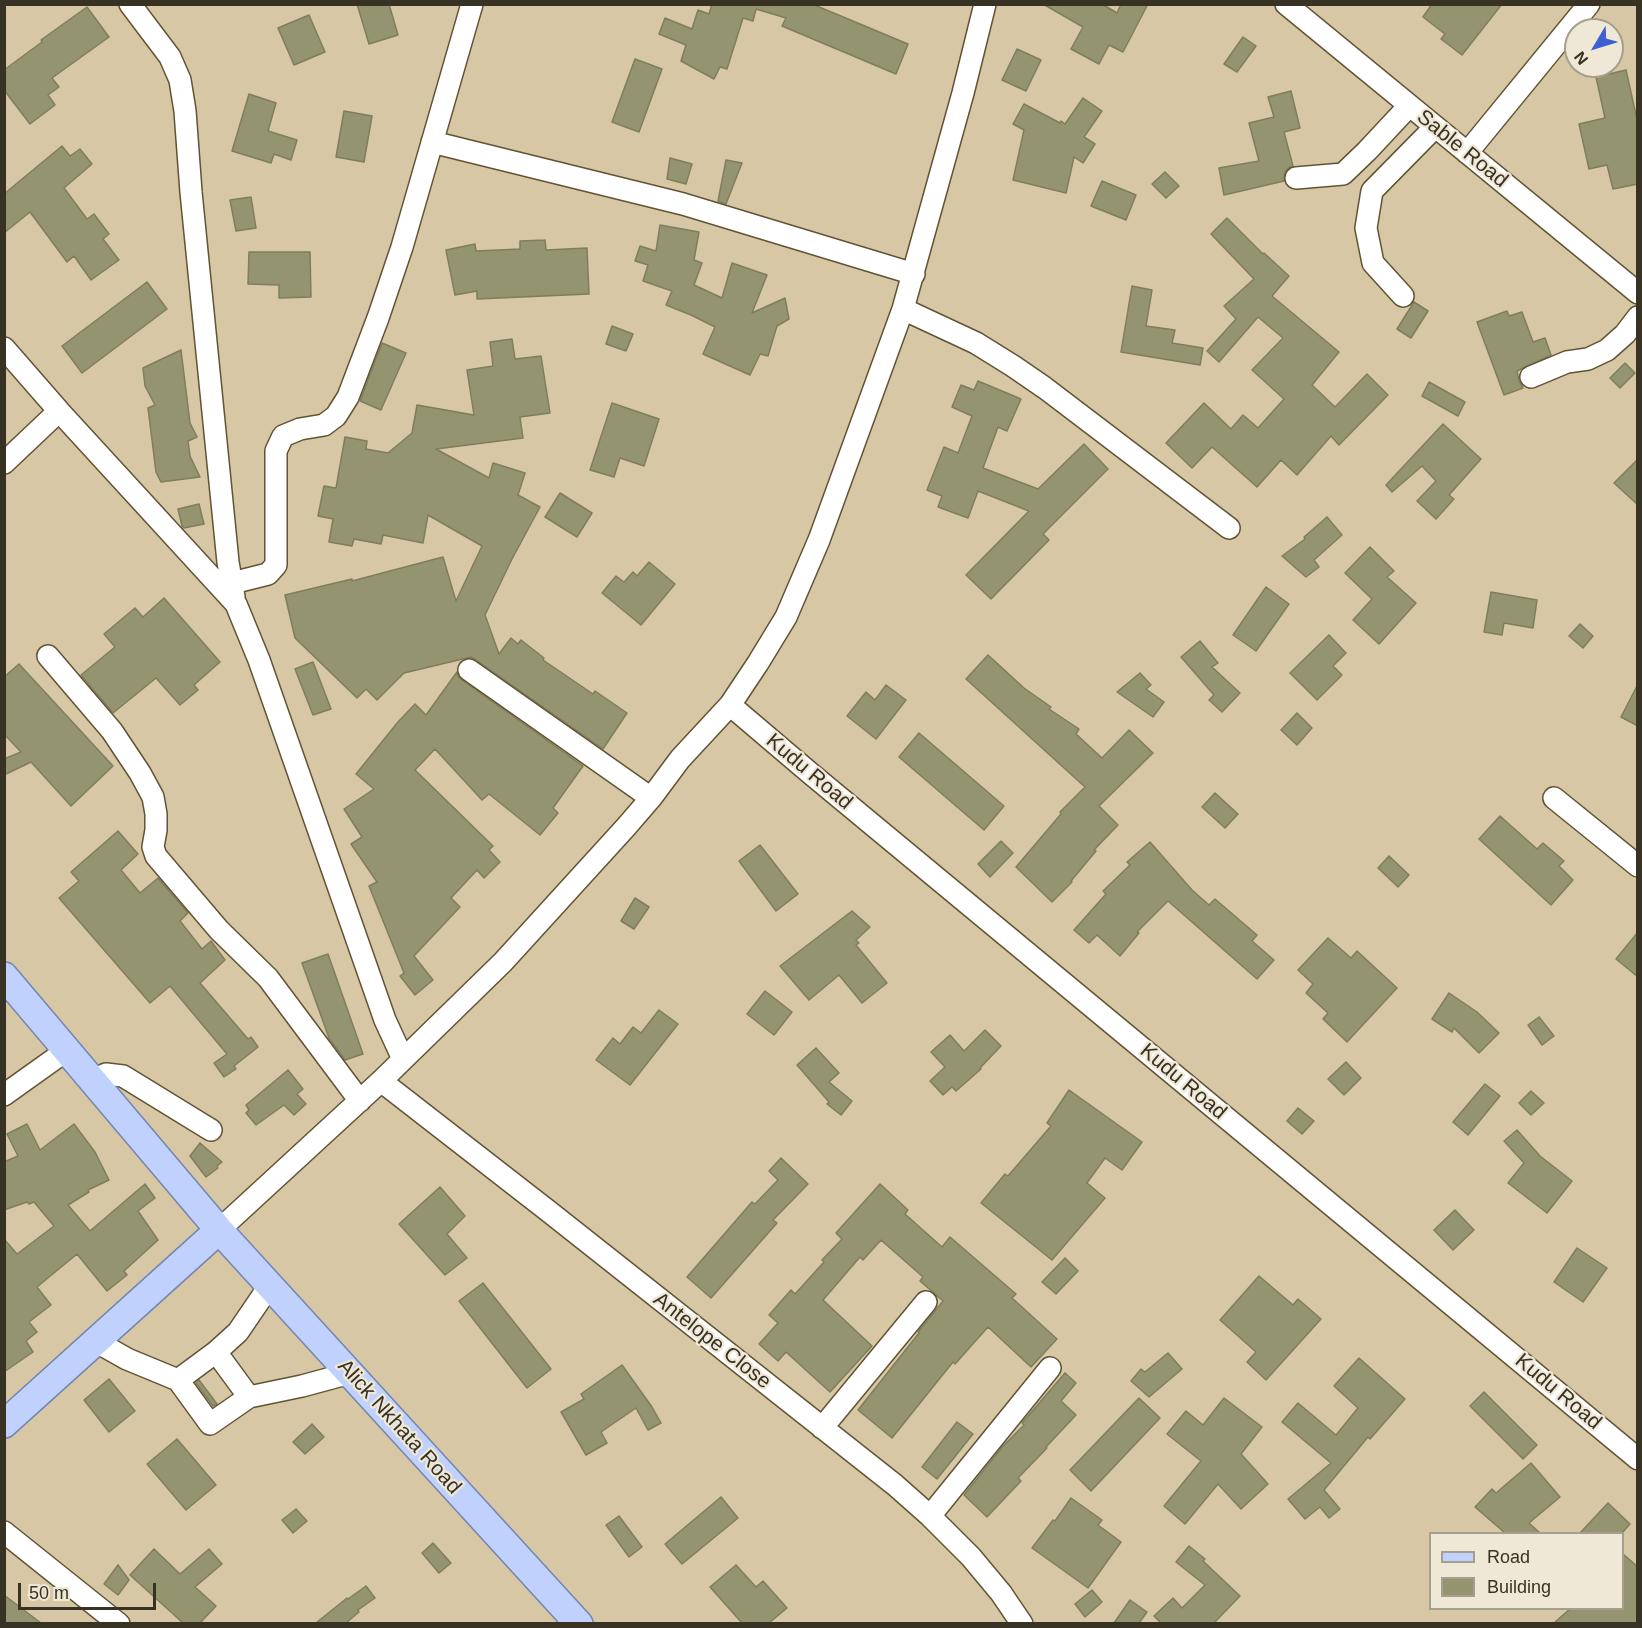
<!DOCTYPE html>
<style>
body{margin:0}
#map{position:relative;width:1642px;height:1628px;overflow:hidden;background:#d7c7a4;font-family:Helvetica,sans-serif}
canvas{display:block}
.frame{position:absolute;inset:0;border:6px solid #383224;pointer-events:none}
.legend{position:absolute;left:1429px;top:1532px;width:195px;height:78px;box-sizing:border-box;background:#f0e8d6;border:2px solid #a69f8f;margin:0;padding:8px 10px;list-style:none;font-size:18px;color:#383224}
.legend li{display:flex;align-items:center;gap:12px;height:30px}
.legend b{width:30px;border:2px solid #a69f8f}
.north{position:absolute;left:1564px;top:18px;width:60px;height:60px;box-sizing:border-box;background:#f0e8d6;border:2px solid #a69f8f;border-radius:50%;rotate:232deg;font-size:16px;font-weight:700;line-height:24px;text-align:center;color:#383224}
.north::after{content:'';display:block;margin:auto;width:21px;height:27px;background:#3c60d1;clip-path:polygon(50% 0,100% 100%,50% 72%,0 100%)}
.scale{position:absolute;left:18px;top:1583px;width:138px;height:27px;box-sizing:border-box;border:3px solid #383224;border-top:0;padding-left:8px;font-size:18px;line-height:21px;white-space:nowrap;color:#383224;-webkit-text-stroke:4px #f0e8d6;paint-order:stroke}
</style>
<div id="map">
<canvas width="1642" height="1628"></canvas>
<div class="frame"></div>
<ul class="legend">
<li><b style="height:8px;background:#bfd1fc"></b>Road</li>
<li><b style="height:16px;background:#959471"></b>Building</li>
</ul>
<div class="north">N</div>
<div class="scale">50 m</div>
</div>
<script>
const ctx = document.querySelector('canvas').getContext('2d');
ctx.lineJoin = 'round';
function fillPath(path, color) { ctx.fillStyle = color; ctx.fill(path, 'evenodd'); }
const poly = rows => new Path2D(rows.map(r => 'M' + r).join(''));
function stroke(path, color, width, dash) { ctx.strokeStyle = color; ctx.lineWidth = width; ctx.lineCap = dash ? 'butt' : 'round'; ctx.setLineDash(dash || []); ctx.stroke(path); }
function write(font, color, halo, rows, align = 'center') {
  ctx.font = font + ' Helvetica,sans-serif'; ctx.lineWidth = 4.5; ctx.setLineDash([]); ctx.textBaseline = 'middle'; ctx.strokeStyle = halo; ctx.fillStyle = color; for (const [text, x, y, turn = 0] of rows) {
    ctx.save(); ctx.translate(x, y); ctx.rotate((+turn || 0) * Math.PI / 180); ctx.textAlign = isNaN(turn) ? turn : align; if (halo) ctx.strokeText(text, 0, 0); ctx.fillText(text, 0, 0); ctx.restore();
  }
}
const building = poly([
 [357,4,389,4,398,35,369,44,357,4],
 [712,4,812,4,908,44,896,74,782,26,786,18,756,9,753,21,743,18,727,69,720,67,714,79,681,61,686,45,659,34,665,18,692,29,698,10,709,14,712,4],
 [1043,4,1102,4,1117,13,1121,4,1148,4,1123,52,1109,45,1099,64,1071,49,1083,27,1043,4],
 [1432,4,1502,4,1462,55,1441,39,1445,34,1423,17,1432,4],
 [87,7,109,37,52,78,59,87,48,95,55,105,30,124,4,90,4,70,42,42,41,40,87,7],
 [309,15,325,52,294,65,278,28,309,15],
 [1243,37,1256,46,1237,72,1224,64,1243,37],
 [1017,49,1041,60,1026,91,1002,80,1017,49],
 [635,59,662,69,639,132,612,122,635,59],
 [1626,70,1638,124,1638,184,1613,189,1607,165,1589,169,1579,124,1605,118,1596,77,1626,70],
 [1291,91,1300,128,1284,132,1293,166,1288,168,1285,172,1284,181,1224,195,1219,168,1259,161,1249,123,1274,117,1268,97,1291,91],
 [249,94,276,103,268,131,297,140,291,160,274,154,271,163,232,151,249,94],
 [1083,98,1102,111,1084,137,1095,144,1083,163,1074,157,1066,193,1013,180,1024,130,1013,124,1024,104,1060,123,1061,121,1065,124,1083,98],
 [344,111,372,116,364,162,336,157,344,111],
 [62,146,70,156,80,149,92,164,64,188,87,219,94,214,109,234,103,239,119,260,91,280,74,256,67,262,30,212,4,233,4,194,62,146],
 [670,158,692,164,686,184,667,179,670,158],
 [726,160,742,163,726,204,718,201,726,160],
 [1165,172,1179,186,1166,198,1152,184,1165,172],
 [1102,181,1136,195,1126,220,1091,206,1102,181],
 [251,197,256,228,236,231,230,200,251,197],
 [1227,218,1263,254,1264,253,1289,276,1272,296,1339,352,1312,385,1335,407,1367,374,1388,395,1339,445,1331,436,1297,475,1281,460,1257,487,1212,447,1192,468,1166,443,1204,403,1231,429,1243,415,1258,428,1284,399,1252,370,1283,338,1258,317,1219,362,1207,351,1236,319,1224,306,1254,279,1211,234,1227,218],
 [660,225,699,232,694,260,702,263,694,285,722,298,732,263,767,275,752,313,785,298,789,319,777,326,768,356,760,354,750,375,703,354,715,327,691,315,666,305,672,291,643,281,648,265,635,261,640,246,656,251,660,225],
 [545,240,546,250,587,248,589,294,477,299,477,291,455,295,446,250,475,244,476,251,520,249,520,241,545,240],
 [249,252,310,252,311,297,279,298,279,285,248,284,249,252],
 [147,282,167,309,82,373,62,346,147,282],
 [1132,286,1152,290,1146,326,1175,330,1172,343,1203,348,1200,365,1121,352,1132,286],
 [1414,302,1428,311,1411,338,1397,329,1414,302],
 [1507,311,1509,316,1522,312,1533,342,1545,338,1551,355,1517,371,1519,381,1523,388,1504,395,1477,322,1507,311],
 [612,326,633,334,626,351,606,344,612,326],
 [512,339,515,359,541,356,550,413,520,417,523,438,436,449,489,478,493,463,525,473,518,495,540,507,512,559,485,615,499,654,511,638,518,644,521,640,544,658,543,660,593,694,595,691,627,713,603,749,476,660,471,657,404,673,377,700,366,689,357,698,295,638,285,595,352,579,352,581,443,557,456,601,482,546,428,515,423,543,383,535,381,544,354,539,352,546,329,542,333,519,318,516,324,486,336,488,345,437,367,441,366,449,388,453,412,433,417,405,474,415,467,370,493,366,490,342,512,339],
 [382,343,406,353,381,410,360,401,382,343],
 [181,350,190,423,197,437,188,441,190,456,200,477,161,482,156,472,148,408,155,405,145,386,143,368,181,350],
 [1625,363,1635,373,1620,388,1610,378,1625,363],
 [978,381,1021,399,1007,431,998,427,983,468,1038,489,1084,444,1108,469,1043,534,1049,540,991,599,966,575,1029,511,978,491,968,518,938,507,942,496,927,490,944,447,958,453,972,416,952,407,961,385,974,390,978,381],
 [1429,382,1465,402,1458,416,1422,396,1429,382],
 [612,403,659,419,644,466,620,458,614,477,590,470,612,403],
 [1443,424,1481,459,1449,495,1454,499,1436,519,1417,501,1436,481,1422,466,1392,492,1386,485,1443,424],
 [1638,459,1638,505,1614,483,1638,459],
 [560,493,592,513,577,537,545,517,560,493],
 [199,504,204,524,184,528,182,526,178,509,199,504],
 [1327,517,1342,535,1314,560,1319,567,1306,577,1282,556,1305,539,1304,537,1327,517],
 [1370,547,1394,571,1387,577,1416,603,1379,644,1353,620,1372,599,1345,573,1370,547],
 [649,562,675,584,641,625,602,593,616,576,624,582,633,572,637,576,649,562],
 [1266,587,1289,604,1256,651,1233,635,1266,587],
 [1491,592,1537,600,1533,628,1504,623,1502,635,1484,632,1491,592],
 [164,598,220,662,194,685,198,690,180,705,156,678,113,713,81,675,115,647,104,634,135,608,143,617,164,598],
 [1580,624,1593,636,1583,648,1569,636,1580,624],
 [1329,635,1346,653,1333,666,1342,675,1317,700,1290,673,1329,635],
 [1200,641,1218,663,1212,667,1240,693,1222,712,1209,700,1214,695,1181,657,1200,641],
 [988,655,1024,688,1051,707,1049,709,1079,729,1076,734,1102,758,1129,730,1153,753,1099,806,1118,825,1094,850,1096,851,1071,881,1072,882,1052,902,1016,867,1061,814,1060,812,1085,787,966,679,988,655],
 [313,662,331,709,313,715,295,669,313,662],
 [19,664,113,766,71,806,31,762,4,775,4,759,21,752,4,734,4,677,19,664],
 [457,672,458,676,462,680,583,766,553,808,558,813,540,835,489,794,482,800,435,749,415,770,493,846,489,850,500,862,484,878,477,870,451,898,460,907,414,956,433,980,415,995,400,976,404,973,369,886,377,882,351,844,362,837,344,809,374,789,356,774,398,722,415,704,426,715,457,672],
 [1140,673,1151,685,1146,689,1164,702,1153,717,1117,692,1140,673],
 [1638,684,1638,726,1621,717,1638,684],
 [886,685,906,700,876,739,847,716,866,692,875,700,886,685],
 [1297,713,1312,728,1297,745,1281,730,1297,713],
 [919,733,1004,806,984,830,899,757,919,733],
 [1215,793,1238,814,1225,828,1202,807,1215,793],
 [1500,816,1537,849,1543,843,1564,861,1559,866,1573,880,1551,905,1479,839,1500,816],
 [118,831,138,854,121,870,140,893,158,878,188,913,180,921,202,949,211,941,225,960,200,983,248,1039,251,1037,258,1047,234,1066,236,1069,224,1077,214,1063,227,1054,170,986,150,1003,59,898,79,881,71,872,118,831],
 [1001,841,1013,853,990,877,978,864,1001,841],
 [1150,842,1192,890,1209,905,1215,899,1257,935,1252,941,1274,960,1257,979,1168,901,1137,932,1139,933,1120,956,1097,935,1089,943,1074,930,1106,894,1103,891,1130,865,1127,862,1150,842],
 [760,845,798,894,776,911,739,861,760,845],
 [1389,856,1409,875,1398,887,1378,868,1389,856],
 [635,898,649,907,634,929,621,921,635,898],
 [852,911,870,927,856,940,859,943,856,945,887,983,862,1003,839,975,809,1000,780,966,852,911],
 [1638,932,1638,977,1616,959,1638,932],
 [1328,938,1351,958,1357,951,1397,988,1347,1042,1323,1019,1328,1013,1306,993,1313,984,1298,970,1328,938],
 [328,954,363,1054,345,1060,329,1038,302,963,328,954],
 [765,991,792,1012,774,1035,747,1014,765,991],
 [1449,993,1477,1012,1499,1033,1479,1053,1454,1028,1452,1032,1432,1019,1449,993],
 [659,1010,678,1024,630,1085,596,1060,613,1038,620,1044,633,1027,641,1033,659,1010],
 [1539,1017,1554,1036,1542,1045,1528,1025,1539,1017],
 [985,1030,1001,1046,980,1068,981,1069,956,1091,952,1087,943,1095,930,1081,945,1067,931,1052,950,1035,964,1051,985,1030],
 [816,1048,839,1073,829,1082,852,1101,841,1115,827,1104,829,1102,797,1065,816,1048],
 [1346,1062,1361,1078,1344,1095,1328,1079,1346,1062],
 [288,1070,303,1089,297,1094,306,1104,294,1115,284,1105,256,1125,246,1113,249,1110,246,1105,288,1070],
 [1485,1084,1500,1096,1468,1135,1453,1122,1485,1084],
 [1069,1090,1142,1142,1122,1170,1105,1158,1087,1183,1105,1198,1052,1260,981,1203,1005,1174,1008,1176,1051,1126,1047,1123,1069,1090],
 [1531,1091,1544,1103,1531,1115,1519,1103,1531,1091],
 [1298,1108,1314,1121,1302,1134,1287,1121,1298,1108],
 [27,1124,40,1150,74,1124,95,1152,109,1180,88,1190,89,1192,68,1205,90,1231,145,1184,155,1198,138,1211,158,1240,124,1271,127,1275,107,1291,77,1254,37,1287,51,1305,29,1322,37,1332,26,1341,33,1352,4,1372,4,1239,17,1254,54,1226,34,1202,29,1204,27,1202,4,1210,4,1162,18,1156,7,1134,27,1124],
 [1517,1130,1540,1156,1572,1181,1547,1213,1508,1183,1524,1163,1504,1141,1517,1130],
 [200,1143,222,1162,217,1166,218,1168,206,1177,190,1156,200,1143],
 [781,1158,808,1184,773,1220,777,1223,711,1298,687,1277,752,1202,755,1204,778,1180,769,1171,781,1158],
 [880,1184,908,1210,905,1214,942,1247,950,1237,1016,1294,1012,1298,1057,1339,1031,1367,988,1327,955,1364,953,1362,892,1438,858,1410,919,1333,918,1332,943,1301,920,1281,923,1277,881,1240,863,1260,860,1257,823,1300,872,1346,830,1392,786,1352,778,1361,759,1344,778,1323,769,1315,791,1290,795,1294,824,1262,822,1260,842,1239,836,1233,880,1184],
 [440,1187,465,1216,447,1234,467,1258,445,1275,399,1224,440,1187],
 [1455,1210,1474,1230,1453,1250,1434,1230,1455,1210],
 [1577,1248,1607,1268,1583,1302,1554,1282,1577,1248],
 [1065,1258,1078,1271,1056,1294,1042,1282,1065,1258],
 [1259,1276,1293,1305,1298,1299,1321,1319,1266,1380,1247,1362,1256,1352,1220,1320,1259,1276],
 [483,1283,551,1369,527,1388,459,1301,483,1283],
 [1168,1353,1182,1369,1149,1397,1131,1381,1141,1369,1145,1372,1168,1353],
 [1359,1358,1405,1399,1370,1439,1368,1437,1324,1490,1340,1509,1329,1518,1320,1507,1305,1519,1288,1499,1331,1463,1282,1422,1298,1403,1336,1435,1358,1408,1334,1386,1359,1358],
 [622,1365,652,1407,661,1423,648,1430,636,1408,601,1432,607,1443,586,1455,561,1412,584,1399,581,1394,622,1365],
 [1065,1373,1076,1383,1061,1401,1076,1415,1046,1447,1047,1448,1018,1478,1021,1481,987,1517,964,1495,1004,1445,1024,1425,1022,1423,1065,1373],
 [109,1379,135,1411,109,1432,84,1400,109,1379],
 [199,1380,217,1404,213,1406,196,1383,199,1380],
 [1484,1392,1537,1445,1523,1459,1470,1406,1484,1392],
 [1139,1398,1160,1418,1091,1491,1070,1470,1139,1398],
 [1224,1398,1262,1427,1241,1454,1268,1484,1241,1509,1218,1484,1185,1524,1164,1506,1201,1461,1167,1434,1186,1411,1203,1425,1224,1398],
 [957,1422,973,1434,937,1479,922,1467,957,1422],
 [312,1424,324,1437,305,1454,293,1442,312,1424],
 [177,1439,216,1485,186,1510,147,1464,177,1439],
 [1531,1463,1560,1497,1529,1523,1540,1533,1505,1533,1475,1507,1492,1489,1496,1493,1531,1463],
 [721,1497,738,1518,682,1564,665,1544,721,1497],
 [1071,1498,1102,1520,1098,1525,1121,1542,1088,1588,1032,1548,1053,1520,1055,1521,1071,1498],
 [1608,1503,1630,1524,1622,1533,1580,1533,1608,1503],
 [296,1509,307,1521,293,1533,282,1520,296,1509],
 [619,1516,642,1547,629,1557,606,1525,619,1516],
 [433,1543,451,1563,439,1573,422,1553,433,1543],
 [1189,1546,1205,1559,1203,1561,1240,1596,1214,1623,1161,1623,1154,1616,1173,1598,1182,1608,1205,1585,1176,1562,1189,1546],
 [154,1549,180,1574,209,1549,222,1564,195,1587,216,1606,200,1623,183,1623,130,1575,154,1549],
 [1623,1554,1638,1567,1638,1623,1554,1623,1571,1608,1623,1608,1623,1554],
 [118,1565,129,1580,118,1595,104,1584,118,1565],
 [736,1565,756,1587,763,1581,787,1608,769,1623,742,1623,710,1587,736,1565],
 [366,1586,375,1598,358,1610,359,1612,346,1623,316,1623,347,1598,348,1599,366,1586],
 [1092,1590,1102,1602,1085,1617,1075,1604,1092,1590],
 [4,1595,41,1623,4,1623,4,1595],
 [1130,1600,1147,1612,1139,1623,1114,1623,1130,1600]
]);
const minor = poly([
 [130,4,170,57,180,80,185,111,191,192,228,562,234,597],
 [1286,4,1638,293],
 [432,142,683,204,914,274],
 [1467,153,1589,4],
 [1296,178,1343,174,1367,151,1409,106],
 [1403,296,1373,263,1366,228,1372,191,1435,127],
 [903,309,976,343,1013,366,1045,388,1229,528],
 [4,348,59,411,236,604,259,660,385,1020,403,1059],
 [1531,377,1567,362,1588,359,1607,350,1625,334,1638,317],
 [4,463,59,411],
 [232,583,268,574,276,565,276,451,283,436,300,429,324,425,336,416,348,397,378,318,402,247,472,4],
 [48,656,112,731,140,773,153,797,156,814,156,830,153,847,156,856,219,930,268,978,360,1101],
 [469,670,651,798],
 [730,705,810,773,1638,1459],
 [1554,798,1638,866],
 [93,1080,106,1074,123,1076,211,1130],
 [381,1081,547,1210,895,1485,930,1516,971,1557,1001,1593,1022,1624],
 [4,1095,67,1050],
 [219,1230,381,1081,503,962,626,827,651,798,680,759,730,705,758,663,786,617,819,540,903,309,963,93,985,4],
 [97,1342,127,1359,178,1380,210,1424,249,1397,302,1386,350,1373],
 [178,1380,216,1352],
 [249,1397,216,1352,238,1332,270,1285],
 [822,1428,926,1302],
 [930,1516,1050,1368],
 [4,1532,119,1624]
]);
const major = poly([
 [4,976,219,1230,579,1624],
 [4,1424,219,1230]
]);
const streetNames = [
 ["Sable Road",1462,149,39],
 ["Kudu Road",809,772,40],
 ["Kudu Road",1183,1082,40],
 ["Antelope Close",712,1341,38],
 ["Kudu Road",1558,1392,40],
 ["Alick Nkhata Road",399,1427,48]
];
fillPath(building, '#959471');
stroke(building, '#7f7e5c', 1.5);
stroke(minor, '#615334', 24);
stroke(major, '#7485af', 30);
stroke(minor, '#fff', 21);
stroke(major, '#bfd1fc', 27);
write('21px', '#383224', '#f0e8d6', streetNames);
</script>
